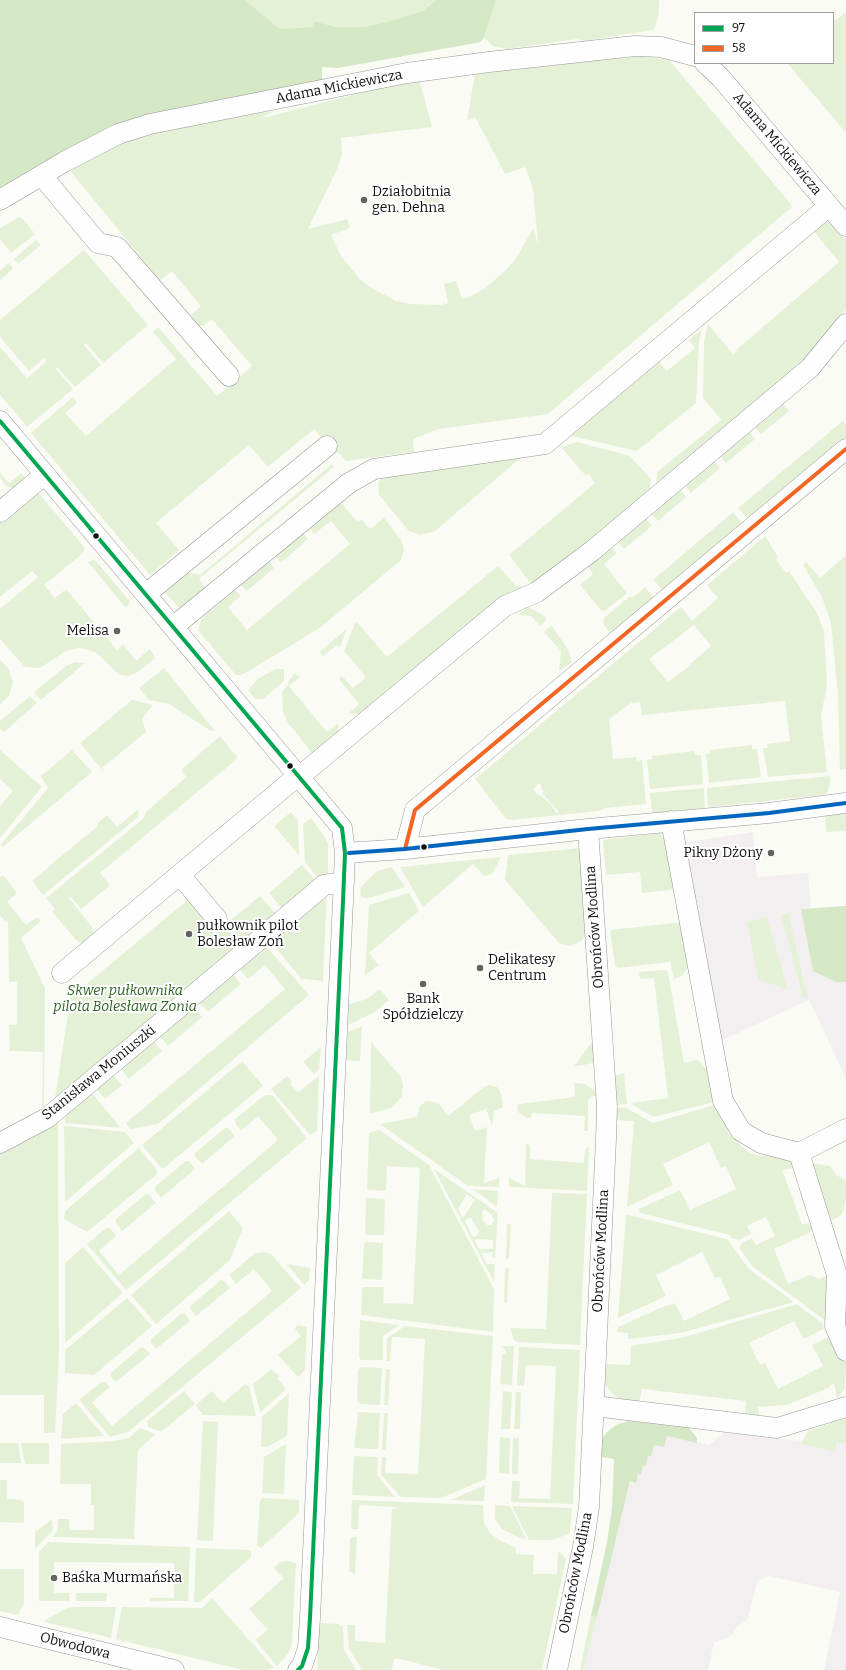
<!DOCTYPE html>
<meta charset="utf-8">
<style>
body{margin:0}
#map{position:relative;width:846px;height:1670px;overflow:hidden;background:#fbfbf6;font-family:Bitter,serif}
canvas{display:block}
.legend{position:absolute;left:694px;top:12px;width:140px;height:52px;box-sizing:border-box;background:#fff;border:1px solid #9f9f9f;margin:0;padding:5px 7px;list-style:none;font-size:12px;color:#101010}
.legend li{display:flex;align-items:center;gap:8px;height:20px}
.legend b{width:20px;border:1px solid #9f9f9f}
</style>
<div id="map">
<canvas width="846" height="1670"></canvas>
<ul class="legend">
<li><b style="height:5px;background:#00a651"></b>97</li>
<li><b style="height:5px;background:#f26522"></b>58</li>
</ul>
</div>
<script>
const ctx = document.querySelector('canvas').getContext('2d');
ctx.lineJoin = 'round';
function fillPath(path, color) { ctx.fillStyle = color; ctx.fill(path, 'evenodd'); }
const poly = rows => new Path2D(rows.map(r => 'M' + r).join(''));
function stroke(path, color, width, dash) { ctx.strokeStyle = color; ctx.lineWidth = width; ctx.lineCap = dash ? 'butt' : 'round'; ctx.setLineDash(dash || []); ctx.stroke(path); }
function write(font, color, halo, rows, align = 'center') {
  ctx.font = font + ' Bitter,serif'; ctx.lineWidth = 4; ctx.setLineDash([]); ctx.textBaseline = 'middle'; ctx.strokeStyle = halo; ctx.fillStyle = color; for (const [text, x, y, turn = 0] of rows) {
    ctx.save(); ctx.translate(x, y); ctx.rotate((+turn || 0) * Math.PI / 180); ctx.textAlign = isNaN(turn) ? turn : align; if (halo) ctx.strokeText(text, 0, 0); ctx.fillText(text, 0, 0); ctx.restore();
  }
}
const industrial = poly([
 [753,832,757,877,808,873,811,908,801,909,836,982,846,982,846,1078,809,1000,718,1042,680,843],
 [723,1433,801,1441,801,1444,835,1452,837,1442,846,1444,846,1670,824,1670,840,1592,769,1576,757,1581,748,1619,737,1627,732,1635,714,1643,708,1670,584,1670,630,1481,638,1474,643,1465,646,1466,648,1456,651,1457,654,1445,667,1436,709,1445]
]);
const green = poly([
 [245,0,437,0,422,11,391,21,364,27,336,27,314,21,312,27,280,29],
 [496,0,659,0,659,13,654,30,583,41,577,39,507,49,493,46,484,37],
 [846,12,846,133,787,63,833,63,833,22],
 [642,56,669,60,791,204,792,207,548,414,439,429,413,439,414,452,346,461,338,452,336,454,314,429,268,467,249,445,156,523,179,550,150,575,31,433,73,397,77,403,65,413,86,436,176,359,153,332,158,327,217,396,252,366,212,319,203,326,197,325,191,315,201,306,172,271,160,281,67,167,156,126,275,111,259,119,419,78,432,127,341,138,342,154,338,167,308,229,347,219,350,228,331,235,341,256,359,278,370,287,396,301,411,304,441,305,448,303,444,284,456,281,462,299,471,296,484,289,506,270,516,258,533,229,538,244,533,189,525,167,505,174,475,117,467,121,475,73],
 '418 203a11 11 0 1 1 22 0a11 11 0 1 1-22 0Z',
 [19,217,23,219,35,234,11,253,0,239,0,228],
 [825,222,833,225,846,240,846,309,814,351,656,489,657,473,662,468,721,420,703,398,704,341,708,324,733,354,737,351,736,350,839,262,812,229],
 [36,240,41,245,18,264,14,259],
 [84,250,148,325,103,363,86,343,84,345,101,365,75,387,57,367,56,369,73,389,27,427,0,395,0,347,27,378,47,361,44,358,29,371,0,337,0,320],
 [9,263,13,269,0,280,0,271],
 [702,329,699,342,696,403,637,451,567,435,657,359,667,371,695,348,689,340],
 [781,401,789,411,761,434,752,424],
 [843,421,846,425,846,437,748,519,738,508],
 [747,429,755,439,726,463,718,454],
 [577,442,630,456,651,479,649,494,533,587,509,555,595,483,588,474,586,476,561,447],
 [519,457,518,460,435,531,420,535,409,531,379,495,378,483,382,476],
 [712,459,720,468,691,493,683,483],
 [332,464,334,467,199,579,208,591,185,607,179,608,164,591,187,572,200,575],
 [0,473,9,483,21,473,27,479,18,490,6,486,0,478],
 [678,487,686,497,658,521,649,511],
 [36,490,85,548,82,554,44,585,55,598,66,589,117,650,123,644,136,661,150,649,155,658,139,671,129,676,119,675,98,654,86,649,78,648,66,651,40,668,25,667,0,639,0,609,38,577,32,571,0,597,0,521],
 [340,502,358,522,362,520,370,529,384,518,402,541,404,550,402,557,400,561,321,627,249,671,241,675,236,675,198,630,202,618,235,590,241,596,228,607,247,630,350,544,331,521,314,534,309,528],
 [733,512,743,524,663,591,653,580],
 [644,516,652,526,624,549,616,540],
 [303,533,308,539,281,563,275,556],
 [765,536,778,557,776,559,786,573,789,571,817,613,824,631,827,685,821,716,827,772,768,777,763,748,768,748,767,744,790,741,785,701,642,715,640,702,631,703,609,719,613,759,636,757,637,761,642,760,646,804,605,808,599,811,559,815,513,820,506,819,475,779,681,607,692,621,718,598,707,585],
 [694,625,711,646,690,664,691,665,668,682,649,659],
 [539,783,542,787,541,789,544,791,542,793,559,812,556,813,554,808,540,795,539,796,533,790],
 [610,545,617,553,604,564,627,593,605,611,601,610,580,585,593,574,587,565],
 [846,555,846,769,840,770,838,696,831,623,822,597,803,565,806,562,820,578],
 [94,559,130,601,129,604,126,608,88,562],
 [269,561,274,568,247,591,241,585],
 [498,566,517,587,520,585,524,589,363,715,349,713,359,704,339,679,342,676,353,688,366,677,344,651,356,621,387,657],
 [645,587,654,598,611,634,603,624,604,618,629,597,633,597],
 [528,607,544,616,547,620,540,626,531,616,518,615],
 [551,625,568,649,572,662,559,671,561,651,544,632],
 [347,629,340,647,337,645,323,656,319,652],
 [0,659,9,670,13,682,9,696,0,704],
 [75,662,85,663,41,700,34,692,66,666],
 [164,668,211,726,215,730,211,731,169,704,149,700,139,688],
 [275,669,284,669,284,681,263,699,255,699,248,690,258,679],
 [295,673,300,677,289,686,327,732,338,723,339,735,313,757,306,745,288,723,283,712,282,691,288,685,289,680],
 [30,696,37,703,4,732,0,728,0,721],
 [132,700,153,705,142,719,146,732,102,768,103,771,80,743],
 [220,736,238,758,100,873,110,885,81,909,71,897,69,898,93,928,94,934,87,940,81,943,76,940,52,912,55,909,46,898,144,818,145,813,186,777,182,771,182,769],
 [752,745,752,749,757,749,761,777,709,783,706,754,710,754,710,750],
 [0,750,42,787,0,838,0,806,13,791,0,779],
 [72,750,92,772,3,847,1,844,48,788,41,776],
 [694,751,695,755,701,755,703,784,650,789,647,760,652,759,652,756],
 [830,776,830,784,827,793,824,795,708,807,707,788],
 [704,788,705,808,652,813,650,793],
 [137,810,139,814,138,817,43,895,32,881,49,867,49,866,98,826,97,824,107,815,117,827],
 [291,812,298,820,299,855,274,826],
 [846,813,846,831,826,832,825,815],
 [311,818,324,836,328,844,328,875,320,881,305,862,303,824],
 [660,833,668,844,677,889,642,893,640,872,606,875,603,840],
 [581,848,588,929,582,940,577,943,570,946,559,943,505,880,508,855],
 [501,857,492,874,484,876,473,864,423,907,400,867],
 [302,865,318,883,284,911,269,893],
 [392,867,405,887,366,899,360,895,361,887,376,872,380,870],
 [3,875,17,893,7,902,26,925,37,917,41,921,21,938,45,988,44,1107,42,1108,43,1052,10,1051,9,1025,17,1025,17,982,9,982,8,921,4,920,0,915,0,877],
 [327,891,323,981,302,979,271,943,270,938],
 [409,893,419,911,369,953,379,965,365,975,369,905],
 [260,896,278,916,244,945,227,923],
 [191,897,218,930,225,925,242,947,54,1105,72,987,77,992],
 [788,913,808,999,800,995,802,993,781,915],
 [767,917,788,990,758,979,747,922],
 [683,922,690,957,687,969,682,976,674,979,670,962,618,968,615,966,610,930],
 [262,945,267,947,309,995,158,1124,130,1129,126,1123,285,989,265,965,248,979,237,966],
 [664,970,668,972,684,1063,698,1060,702,1064,713,1077,718,1101,654,1117,631,1104,631,1103,668,1098,654,978,640,979,639,972],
 [231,971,241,984,208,1012,197,1000],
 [380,989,389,1000,375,1012,348,1025,349,1004,367,999],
 [191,1004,202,1017,168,1046,157,1033],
 [362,1026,360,1061,346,1060,348,1032],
 [151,1038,162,1051,129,1079,118,1066],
 [593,1041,594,1061,593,1063,573,1067],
 [371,1042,401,1077,403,1085,402,1096,393,1107,370,1114],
 [321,1047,319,1069,314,1074,303,1062],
 [242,1061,263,1086,164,1168,160,1167,142,1145],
 [111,1072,122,1085,105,1099,94,1086],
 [624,1073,627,1104,617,1105,617,1095,613,1096,612,1077],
 [287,1076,292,1082,290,1084,298,1092,319,1076,317,1131,310,1135,271,1089],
 [574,1083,585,1084,595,1091,596,1096,593,1096,588,1100,588,1131,584,1131,585,1116,532,1113,531,1118,527,1118,518,1112,517,1105,520,1104,575,1097],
 [488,1085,497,1087,501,1093,503,1107,494,1111,492,1125,486,1109,469,1115,475,1131,487,1127,484,1183,499,1178,499,1187,468,1186,380,1124,417,1117,420,1106,426,1101,430,1101,439,1104,448,1116,484,1087],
 [90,1091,121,1128,65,1123,64,1112],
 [265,1095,272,1095,307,1138,126,1290,87,1244,106,1228,110,1228,116,1236,99,1251,119,1275,278,1140,258,1116,241,1131,235,1123,235,1119],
 [717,1104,729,1133,746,1151,759,1156,782,1155,798,1168,782,1170,802,1224,816,1225,814,1230,809,1233,774,1249,788,1284,810,1275,819,1279,826,1276,829,1283,830,1324,753,1267,739,1248,742,1243,752,1238,756,1245,775,1236,766,1217,747,1226,751,1234,739,1240,732,1238,730,1235,640,1213,639,1209,680,1190,690,1210,736,1189,726,1166,721,1168,709,1142,663,1164,673,1185,627,1207,634,1121,615,1120,614,1109,625,1107,653,1123],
 [58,1116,59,1353,55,1433,44,1433,44,1395,0,1395,0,1151],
 [64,1126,125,1132,134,1143,65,1202],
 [225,1128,228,1128,235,1136,202,1164,195,1156,195,1153],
 [379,1130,429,1165,494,1289,493,1332,361,1315,362,1288,364,1287,384,1287,383,1303,413,1304,420,1168,387,1166,386,1191,368,1190,367,1189,369,1133],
 [526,1144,530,1145,530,1159,584,1163,585,1149,589,1147,587,1191,509,1187,509,1178,525,1186],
 [139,1148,156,1169,157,1174,87,1232,64,1219,65,1211],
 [186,1161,189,1161,195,1169,161,1198,155,1190,155,1187],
 [812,1163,830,1166,836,1175,846,1180,846,1200,843,1212,841,1215,831,1221],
 [434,1169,498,1213,495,1257,492,1257,493,1252,481,1253,487,1264,495,1264,494,1282],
 [467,1194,475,1200,463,1218,458,1208],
 [484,1209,491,1214,494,1221,491,1225,487,1225,483,1220,482,1213],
 [471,1218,479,1231,477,1236,473,1237,465,1221,467,1219],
 [478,1239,493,1240,493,1249,479,1249,475,1241],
 [473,1189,498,1191,497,1207],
 [552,1193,587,1194,580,1345,517,1342,514,1340,510,1328,546,1329],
 [146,1194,149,1195,156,1203,122,1231,116,1223,116,1219],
 [368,1198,385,1199,384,1235,366,1235,365,1233,366,1200],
 [229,1211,243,1228,230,1260,156,1324,131,1295],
 [628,1215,727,1239,749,1269,794,1302,681,1333,628,1339,628,1333,617,1332,618,1327,667,1305,668,1306,675,1303,684,1321,730,1299,720,1277,715,1278,702,1252,656,1275,666,1296,618,1318,626,1216],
 [507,1224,511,1224,509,1259,506,1259],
 [366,1242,383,1243,382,1280,364,1279,362,1277,364,1244],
 [83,1247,123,1293,65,1343,65,1263],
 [264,1252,271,1254,301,1288,128,1432,110,1437,79,1400,101,1382,106,1382,110,1387,92,1402,112,1426,272,1291,254,1269,236,1284,229,1275,255,1253],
 [287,1264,310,1268,309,1280,304,1285],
 [505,1268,509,1268,507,1303,504,1303],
 [221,1280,224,1281,230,1288,196,1316,191,1310,190,1306],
 [127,1298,152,1326,94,1375,65,1373,65,1350],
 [797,1304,823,1324,824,1329,803,1339,794,1321,749,1343,760,1365,765,1363,778,1389,823,1366,812,1345,833,1335,846,1364,845,1388,837,1399,834,1383,828,1388,787,1405,758,1407,760,1419,746,1417,745,1413,746,1401,642,1389,639,1404,622,1401,615,1397,606,1386,604,1377,604,1364,630,1365,631,1346,681,1338],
 [181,1314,185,1314,190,1321,156,1349,151,1343,151,1339],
 [360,1320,399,1325,383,1336,383,1360,361,1360,359,1357],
 [297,1325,307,1327,305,1370,298,1377,278,1355,301,1336,295,1329],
 [405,1326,493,1336,486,1479,441,1498,401,1497,381,1475,382,1457,386,1457,385,1473,418,1474,425,1339,392,1337,390,1361,387,1361,387,1338],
 [502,1346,514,1346,512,1385,500,1384,502,1355,506,1353,506,1351],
 [141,1347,145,1348,150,1354,116,1382,111,1377,111,1373],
 [519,1347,580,1350,573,1504,511,1502,512,1481,520,1481,519,1498,550,1499,556,1366,526,1365,524,1386,517,1385],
 [361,1367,382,1368,380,1405,360,1404,357,1401,358,1370],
 [271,1369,279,1376,277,1378,286,1389,260,1413,253,1384],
 [386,1369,390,1369,388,1405,384,1405],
 [245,1384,249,1386,256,1416,203,1415,196,1405,212,1391,223,1403],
 [184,1391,195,1404,161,1432,148,1427,147,1421],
 [503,1391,512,1392,510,1429,501,1429],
 [516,1392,521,1392,520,1429,514,1429],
 [289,1393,287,1436,267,1447,261,1447,262,1417],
 [76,1403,104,1436,61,1439,63,1414],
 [358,1412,380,1413,378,1449,354,1448],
 [384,1413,388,1413,386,1450,382,1450],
 [846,1418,846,1444,837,1442,835,1452,801,1444,808,1431],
 [203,1421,218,1422,213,1541,197,1540],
 [140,1428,156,1434,138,1450,134,1539,53,1537,57,1531,58,1519,69,1519,70,1530,94,1530,94,1505,91,1505,91,1484,60,1484,61,1444,114,1441,129,1438],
 [500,1437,510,1438,509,1474,499,1473],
 [513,1438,519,1438,518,1474,512,1474],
 [0,1443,18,1443,21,1463,0,1463],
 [21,1443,49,1443,49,1464,25,1464],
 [286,1444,284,1494,262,1493,264,1457],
 [354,1456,378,1457,377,1475,395,1497,352,1495],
 [0,1480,7,1480,7,1499,22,1500,24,1503,24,1523,0,1522],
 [485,1485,484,1501,450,1500],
 [263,1498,299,1500,299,1512,297,1515,261,1548,257,1545,260,1500],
 [352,1500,483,1505,484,1523,490,1533,499,1540,516,1548,516,1554,534,1555,533,1574,557,1574,558,1552,561,1553,566,1559,542,1670,444,1670,395,1658,391,1670,362,1670,349,1648,347,1625,355,1625,355,1641,385,1643,392,1509,396,1509,397,1507,359,1505,358,1529,353,1529,351,1527],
 [495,1505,510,1506,526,1539,520,1538,502,1529,495,1520],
 [512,1506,572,1508,570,1533,553,1540,529,1540],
 [52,1519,53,1530,35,1549,35,1532],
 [353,1537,357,1537,355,1574,349,1571,350,1539],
 [48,1542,190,1547,188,1601,150,1601,150,1598,174,1598,174,1563,54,1562,54,1593,69,1593,70,1601,39,1601,39,1552],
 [196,1548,251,1550,251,1557,200,1602,194,1602],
 [289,1561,296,1563,292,1643,290,1650,284,1659,277,1666,255,1640,268,1630,249,1609,284,1578,274,1568,280,1562],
 [0,1569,24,1569,24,1603,18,1615,0,1611],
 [76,1593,107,1593,106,1601,76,1601],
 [212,1598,274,1668,268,1670,243,1670,116,1639,122,1607,202,1608],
 [69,1607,116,1607,111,1638,45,1622,45,1620],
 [591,1616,597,1617,584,1670,580,1670],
 [319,1623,338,1624,343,1627,344,1650,356,1670,317,1670]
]);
const forest = poly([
 [0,0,245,0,280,29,312,27,314,21,336,27,364,27,391,21,422,11,437,0,496,0,484,37,481,42,338,68,322,67,322,83,122,122,0,188],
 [846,906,846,982,836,982,813,971,801,909],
 [629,1421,689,1428,697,1438,697,1443,667,1436,664,1447,654,1445,651,1457,648,1456,646,1466,643,1465,641,1474,638,1474,636,1483,630,1481,597,1617,591,1616,607,1542,612,1508,614,1459,600,1457,601,1442,606,1433,612,1428,618,1424]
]);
const minor = poly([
 [705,63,721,78,846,226],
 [42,176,98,243,117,247,229,376],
 [0,200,64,162,118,134,150,124,407,73,489,62,635,46,661,47,695,56],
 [0,421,342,828,345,853,343,901,310,1618,308,1648,302,1666,298,1670],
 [0,512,44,475],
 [146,594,327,446],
 [173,627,349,483,374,469,545,444,829,206],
 [671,821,723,1101,741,1131,761,1143,799,1153,837,1275,835,1326,846,1351],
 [405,849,415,810,846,449],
 [345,853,405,849,588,829,769,813,846,803],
 [180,875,217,919],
 [62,973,288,784,299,777,505,606,537,592,592,551,810,368,846,324],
 [0,1143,47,1118,151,1031,324,885,344,882],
 [799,1153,846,1129],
 [594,1406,777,1428,846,1407],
 [0,1627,174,1670],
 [557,1670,583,1547,589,1507,606,1139,607,1107,588,829]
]);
const bus1 = poly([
 [0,421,342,828,345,853,343,901,310,1618,308,1648,302,1666,298,1670]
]);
const bus2 = poly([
 [405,849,415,810,846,449]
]);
const bus3 = poly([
 [349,853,405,849,588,829,769,813,846,803]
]);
const markers = [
 [364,200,4,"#626260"],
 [96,536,3.5,"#101010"],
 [117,631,4,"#626260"],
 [290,766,3.5,"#101010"],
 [424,847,3.5,"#101010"],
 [771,853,4,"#626260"],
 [189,934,4,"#626260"],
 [480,968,4,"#626260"],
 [423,984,4,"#626260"],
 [54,1578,4,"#626260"]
];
const streetNames = [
 ["Adama Mickiewicza",339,87,-11],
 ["Adama Mickiewicza",777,144,50],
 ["Obrońców Modlina",595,927,-94],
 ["Stanisława Moniuszki",99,1073,-39],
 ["Obrońców Modlina",601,1251,-87],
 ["Obrońców Modlina",576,1573,-79],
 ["Obwodowa",75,1646,14]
];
const poiNames = [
 ["Działobitnia",372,192],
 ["gen. Dehna",372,208],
 ["Melisa",109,631,"right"],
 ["Pikny Dżony",763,853,"right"],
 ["pułkownik pilot",197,926],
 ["Bolesław Zoń",197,942],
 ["Delikatesy",488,960],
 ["Centrum",488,976],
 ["Bank",423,999,"center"],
 ["Spółdzielczy",423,1015,"center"],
 ["Baśka Murmańska",62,1578]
];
const parkNames = [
 ["Skwer pułkownika",125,991],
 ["pilota Bolesława Zonia",125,1007]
];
fillPath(industrial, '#f3eff1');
fillPath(green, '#e4f1d7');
fillPath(forest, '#d4e8c5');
stroke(minor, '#969694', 21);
stroke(minor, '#fefefe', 20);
stroke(bus1, '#00a651', 4);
stroke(bus2, '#f26522', 4);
stroke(bus3, '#0065bd', 4);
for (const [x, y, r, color] of markers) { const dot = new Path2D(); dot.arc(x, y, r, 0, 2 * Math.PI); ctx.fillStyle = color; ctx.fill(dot); stroke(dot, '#fff', 1.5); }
write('14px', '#101010', '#fff', streetNames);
write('14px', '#101010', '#fff', poiNames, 'left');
write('italic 14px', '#2d6522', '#fff', parkNames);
</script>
